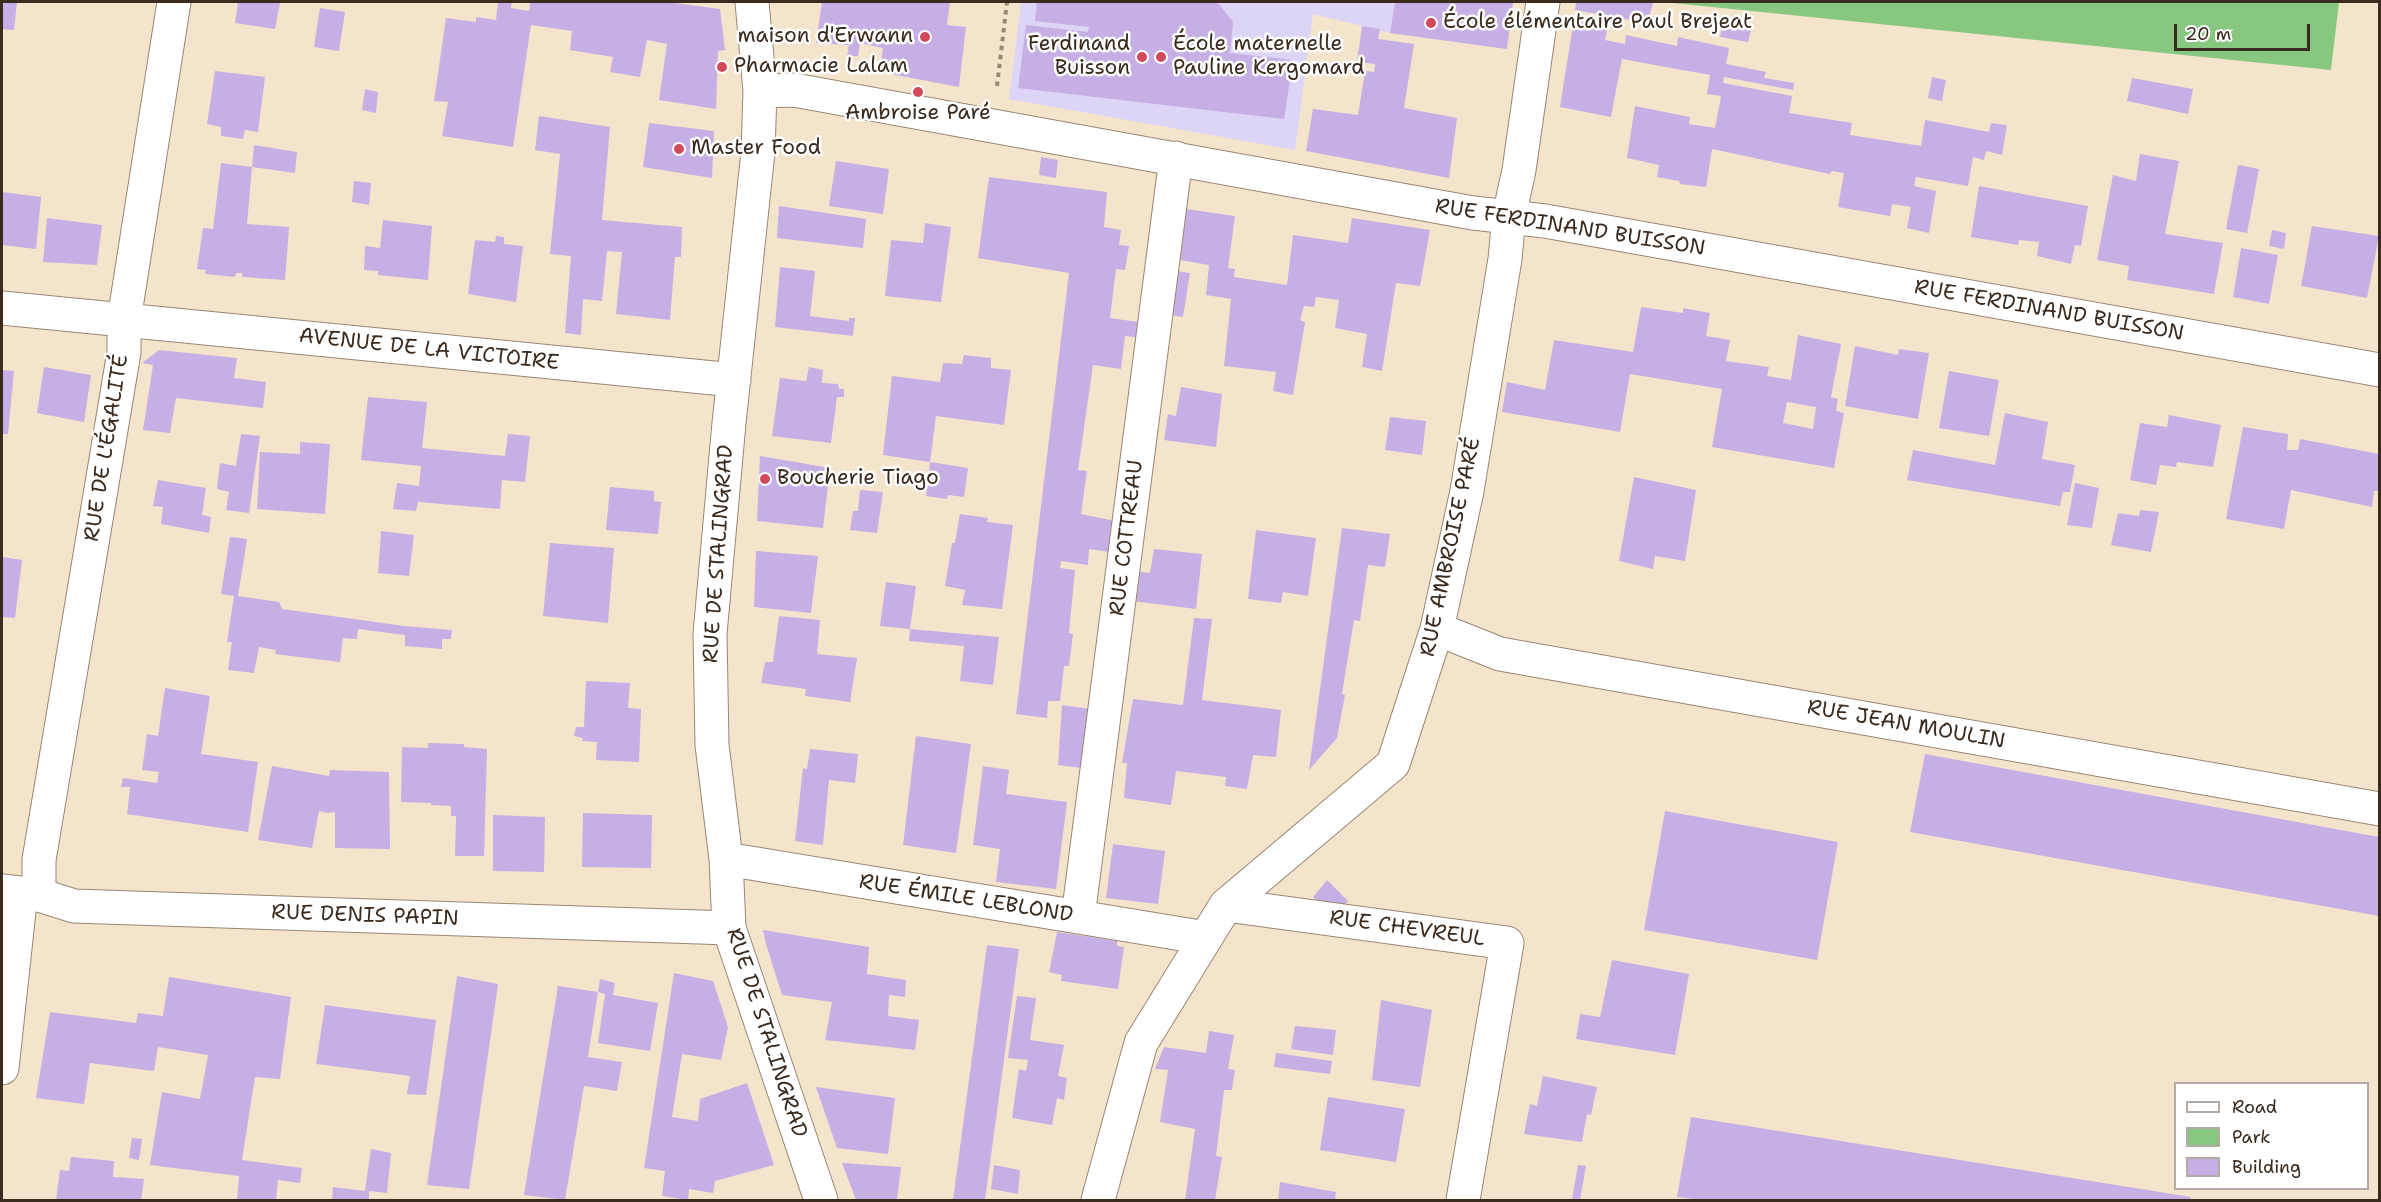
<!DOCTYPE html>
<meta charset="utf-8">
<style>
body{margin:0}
#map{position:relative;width:2381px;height:1202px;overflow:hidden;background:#f5e4cc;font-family:"Shantell Sans",sans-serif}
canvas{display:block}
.frame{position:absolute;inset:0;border:3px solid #3b2a1e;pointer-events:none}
.legend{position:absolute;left:2174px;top:1082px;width:195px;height:108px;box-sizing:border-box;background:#fff;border:2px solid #b1aaa5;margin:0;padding:8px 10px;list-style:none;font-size:18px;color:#3b2a1e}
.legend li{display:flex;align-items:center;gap:12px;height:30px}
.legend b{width:30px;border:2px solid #b1aaa5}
.scale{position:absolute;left:2174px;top:24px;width:136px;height:27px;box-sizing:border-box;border:3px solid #3b2a1e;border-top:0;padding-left:8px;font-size:18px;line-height:21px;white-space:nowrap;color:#3b2a1e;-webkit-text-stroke:4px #fff;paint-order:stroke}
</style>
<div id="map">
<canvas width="2381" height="1202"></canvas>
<div class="frame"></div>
<ul class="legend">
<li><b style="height:8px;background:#fff"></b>Road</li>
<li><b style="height:16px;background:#87c77f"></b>Park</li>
<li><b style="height:16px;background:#c6afe4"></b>Building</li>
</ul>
<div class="scale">20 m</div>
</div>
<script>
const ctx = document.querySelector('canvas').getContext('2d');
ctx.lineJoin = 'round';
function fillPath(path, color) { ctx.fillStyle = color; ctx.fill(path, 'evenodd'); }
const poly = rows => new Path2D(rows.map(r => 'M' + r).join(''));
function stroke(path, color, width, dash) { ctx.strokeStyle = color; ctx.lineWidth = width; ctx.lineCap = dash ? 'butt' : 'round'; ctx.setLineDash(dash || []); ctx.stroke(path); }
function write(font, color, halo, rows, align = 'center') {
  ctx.font = font + ' "Shantell Sans",sans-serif'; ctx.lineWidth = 5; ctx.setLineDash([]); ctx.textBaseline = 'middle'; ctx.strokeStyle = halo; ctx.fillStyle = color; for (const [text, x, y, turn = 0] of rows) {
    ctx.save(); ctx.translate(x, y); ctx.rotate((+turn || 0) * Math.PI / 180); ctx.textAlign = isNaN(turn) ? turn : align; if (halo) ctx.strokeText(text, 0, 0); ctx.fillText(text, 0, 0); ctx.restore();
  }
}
const built = poly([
 [1021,2,1513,2,1507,49,1390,33,1313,14,1295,150,1009,99]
]);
const green = poly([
 [1663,2,2339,2,2331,70]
]);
const building = poly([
 [2,2,17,2,14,30,2,29],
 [238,2,280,3,275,29,235,23],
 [498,2,512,2,511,8,529,11,530,2,667,2,720,9,725,50,718,51,716,109,659,100,667,44,647,40,640,77,610,72,613,57,570,50,572,31,531,25,513,147,442,136,448,102,434,101,446,18,476,22,476,17,496,20],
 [822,2,950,2,947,25,966,27,959,87,880,72,883,48,860,43,858,56,847,56,849,45,816,43],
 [1037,2,1217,2,1233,22,1230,53,1293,60,1284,119,1018,88,1026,25,1088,32,1089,27,1035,21],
 [1395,2,1513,2,1507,49,1390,33],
 [1576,2,1653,2,1648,23,1575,10],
 [320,8,345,12,339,51,314,47],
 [1574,19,1608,26,1605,40,1625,44,1626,35,1677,46,1678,37,1729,48,1726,64,1766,72,1764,78,1794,83,1793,90,1724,77,1723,83,1792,96,1789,113,1852,123,1850,135,1921,146,1925,120,1989,132,1991,123,2007,125,2002,155,1986,151,1984,160,1973,157,1968,186,1916,177,1914,186,1936,191,1929,233,1907,228,1911,207,1892,204,1890,216,1838,207,1844,173,1832,171,1830,174,1712,149,1706,187,1680,184,1679,181,1657,177,1659,165,1627,158,1635,106,1690,117,1689,124,1715,128,1721,96,1707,94,1710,75,1622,59,1611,117,1560,107],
 [1723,20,1752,26,1748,42,1720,37],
 [1362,26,1380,29,1378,39,1414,44,1404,108,1457,118,1449,178,1306,151,1313,109,1358,115,1365,71,1374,72,1375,64,1357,62],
 [215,71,265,77,258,132,245,130,243,139,221,136,221,127,207,124],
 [1932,77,1946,80,1942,101,1928,98],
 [2132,78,2193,89,2188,114,2127,101],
 [365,89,378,92,376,113,362,110],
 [539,116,610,127,602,220,682,227,681,257,675,257,670,320,616,314,622,252,607,251,602,301,583,299,581,335,565,333,571,256,550,254,560,154,535,150],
 [649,123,714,131,712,178,643,167],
 [254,145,297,152,295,173,252,167],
 [2140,154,2179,161,2165,234,2223,243,2214,294,2127,280,2129,266,2097,260,2113,175,2136,181],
 [1041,157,1058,160,1056,178,1039,175],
 [836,161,889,169,883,214,829,206],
 [221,163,252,167,247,224,289,227,285,280,242,277,242,273,236,273,235,277,205,274,206,270,197,269,203,228,213,229],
 [2238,165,2259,169,2247,233,2226,229],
 [989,177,1107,192,1104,227,1121,230,1119,245,1129,246,1125,270,1116,269,1110,318,1145,323,1143,338,1125,336,1121,369,1093,365,1078,470,1087,471,1081,514,1120,522,1116,553,1089,549,1088,565,1061,561,1060,568,1075,570,1069,633,1073,634,1069,666,1064,666,1060,701,1048,701,1047,718,1016,714,1069,273,978,258],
 [354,181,371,183,369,205,352,202],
 [1979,186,2088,206,2081,246,2075,245,2071,264,2037,256,2039,242,2019,240,2018,245,1971,237],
 [2,192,41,197,36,249,2,245],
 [779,206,866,219,863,248,777,238],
 [1186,209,1235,216,1228,268,1235,269,1234,277,1287,285,1293,235,1348,243,1352,218,1430,230,1420,286,1396,283,1382,371,1362,367,1367,334,1335,328,1339,300,1316,297,1314,307,1304,306,1300,320,1305,322,1293,395,1273,391,1276,372,1224,366,1231,299,1206,295,1209,265,1180,260],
 [47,218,102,225,97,265,43,262],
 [383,220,432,226,428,280,378,275,378,271,364,270,365,246,380,248],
 [925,223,951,227,941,302,885,296,891,240,923,243],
 [2312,226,2379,236,2367,298,2301,286],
 [2272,230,2286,233,2284,249,2269,246],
 [496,236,504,237,504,244,523,246,516,302,468,294,475,240,495,242],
 [2241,248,2278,255,2269,304,2233,297],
 [780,267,815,271,810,316,849,321,849,318,855,318,853,336,775,327],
 [1177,271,1190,273,1183,317,1171,315],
 [1641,307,1683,313,1683,308,1710,313,1706,336,1730,340,1726,361,1769,367,1767,376,1791,380,1798,335,1841,344,1831,397,1838,399,1836,411,1844,413,1834,468,1712,447,1722,389,1630,374,1620,432,1502,412,1507,382,1545,390,1554,340,1633,352],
 [1787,402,1816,407,1813,429,1783,423],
 [1855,346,1898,355,1899,349,1929,353,1918,419,1845,406],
 [159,350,237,358,234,378,266,382,263,408,176,398,170,433,143,430,153,365,142,363],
 [964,355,991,358,991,368,1011,370,1004,425,936,416,930,462,883,455,892,376,940,382,943,363,962,364],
 [44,367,91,375,84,422,37,413],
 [809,367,823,370,822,383,838,384,839,389,844,389,844,397,837,397,831,443,772,436,780,378,806,381],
 [2,370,14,371,8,434,2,434],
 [1949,371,1999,380,1989,436,1939,428],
 [1181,387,1222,394,1216,447,1164,440,1168,414,1176,416],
 [368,397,427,402,422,448,505,456,508,434,530,436,525,482,502,480,500,509,418,502,416,511,393,509,397,483,419,486,421,466,361,460],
 [2005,413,2048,422,2042,459,2075,465,2070,492,2063,492,2060,506,1907,480,1913,450,1995,465],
 [2169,415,2221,425,2213,467,2177,462,2176,467,2160,465,2156,485,2130,480,2140,423,2167,427],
 [1390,417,1426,421,1422,455,1385,450],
 [2243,427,2288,434,2287,450,2298,450,2300,439,2379,454,2378,479,2379,479,2379,491,2374,491,2372,507,2291,490,2284,529,2226,519],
 [241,434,260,436,249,513,226,510,229,492,217,489,220,463,236,466],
 [300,442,330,444,325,514,257,509,260,452,300,454],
 [760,456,830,468,823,528,757,521],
 [930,462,968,468,964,497,948,495,947,499,926,496],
 [1634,477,1696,490,1685,561,1655,556,1653,569,1619,561],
 [158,480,206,488,202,515,211,517,209,533,161,524,163,507,153,506],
 [2075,483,2099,488,2092,528,2067,525],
 [610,487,654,491,654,501,661,502,658,534,606,530],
 [860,490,883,492,877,533,850,530,853,511,858,511],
 [2140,510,2159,512,2151,552,2111,545,2118,513,2139,516],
 [960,514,988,518,987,522,1013,525,1002,609,962,605,965,590,945,586,952,543,955,543],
 [1342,528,1390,534,1385,567,1368,565,1360,621,1354,620,1342,694,1345,695,1337,738,1309,770],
 [1256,530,1316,538,1308,596,1283,592,1281,603,1248,599],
 [381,531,414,535,409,576,378,573],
 [230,537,247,539,238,596,279,602,282,609,404,626,452,630,451,639,442,639,442,649,405,646,405,635,358,629,357,639,343,638,340,662,275,654,276,650,259,647,254,673,228,670,232,642,227,642,234,596,221,594],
 [550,543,614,548,608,623,543,616],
 [1154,549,1202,554,1196,609,1132,601,1135,571,1150,573],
 [756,551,818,556,811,613,754,607],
 [2,557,22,560,15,618,2,617],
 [886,582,916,586,910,629,880,626],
 [779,616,820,620,817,654,857,658,850,702,805,696,806,689,761,683,765,662,773,662],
 [1194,618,1212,619,1202,700,1281,710,1276,757,1253,755,1247,789,1225,786,1226,777,1176,771,1171,805,1124,798,1127,763,1122,763,1133,699,1183,705],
 [910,629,999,637,993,685,960,681,964,646,909,641],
 [586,681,630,683,628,708,641,709,639,762,596,760,597,742,582,741,583,738,574,736,576,727,584,727],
 [165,688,210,696,201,754,258,762,248,832,127,814,130,787,121,787,123,778,157,783,159,772,142,770,147,734,158,736],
 [1062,705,1097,710,1090,769,1058,765],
 [916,736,971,744,956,853,903,845],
 [428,743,464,744,464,747,487,749,484,856,455,856,456,816,451,816,451,806,431,805,431,803,401,802,402,747,428,748],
 [810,749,858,754,855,783,829,780,823,845,795,841,803,768,807,769],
 [1925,754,2379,837,2379,916,1910,832],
 [272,766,329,776,330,770,389,772,390,849,335,848,335,812,327,813,319,811,312,848,258,840],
 [983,766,1009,770,1006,794,1067,802,1056,889,996,882,1000,849,973,845],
 [1665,811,1838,842,1817,960,1644,930],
 [583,813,652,815,651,868,582,867],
 [493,815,545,817,544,872,493,871],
 [1113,844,1165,851,1158,904,1106,898],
 [1327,880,1348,901,1334,917,1313,897],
 [763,930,869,947,867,974,906,980,905,997,889,995,888,1016,919,1020,915,1050,825,1040,832,1002,782,995,766,944],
 [1057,932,1117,941,1117,946,1124,947,1118,989,1061,981,1062,975,1049,972],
 [987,945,1019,949,985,1200,953,1200],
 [1612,960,1689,974,1675,1055,1576,1039,1580,1014,1600,1017],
 [674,973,713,981,728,1027,721,1060,682,1054,672,1117,698,1121,700,1099,747,1083,774,1165,715,1181,713,1193,689,1189,688,1200,662,1196,665,1171,644,1168],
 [457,976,498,984,469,1189,427,1185],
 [169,977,291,997,280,1079,255,1077,242,1160,302,1168,300,1183,278,1180,276,1200,237,1200,239,1176,150,1165,162,1092,200,1099,208,1055,158,1047,154,1071,90,1063,84,1104,36,1098,50,1012,136,1023,138,1013,163,1016],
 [600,979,615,983,613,995,658,1003,650,1051,598,1043,605,994,598,992],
 [558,986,598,992,588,1057,622,1062,617,1091,584,1086,565,1200,524,1195],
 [1017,996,1036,998,1030,1040,1064,1045,1058,1076,1067,1078,1064,1100,1057,1098,1052,1125,1012,1118,1019,1069,1026,1071,1028,1060,1008,1058],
 [1381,1000,1432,1010,1420,1087,1372,1080],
 [325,1005,436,1020,426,1095,407,1094,410,1076,316,1064],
 [1295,1026,1336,1030,1333,1055,1291,1049],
 [1209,1031,1234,1035,1228,1069,1235,1070,1232,1090,1224,1090,1216,1156,1222,1157,1215,1200,1185,1200,1195,1129,1160,1122,1168,1070,1155,1069,1164,1047,1206,1053],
 [1276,1053,1332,1061,1330,1074,1274,1067],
 [1543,1076,1597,1087,1591,1115,1587,1114,1582,1142,1524,1134,1530,1104,1537,1106],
 [816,1087,895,1098,888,1154,837,1148],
 [1328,1097,1405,1109,1396,1162,1320,1150],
 [1691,1117,2191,1197,2190,1200,1702,1200,1677,1197],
 [132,1138,142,1139,139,1160,129,1158],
 [371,1149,391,1153,387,1193,369,1191,369,1200,332,1200,333,1187,365,1191],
 [71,1157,114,1161,113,1177,144,1179,141,1200,56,1200,60,1170,69,1171],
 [842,1163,901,1167,897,1200,856,1200],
 [994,1165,1020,1170,1018,1194,991,1189],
 [1578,1165,1586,1166,1580,1200,1572,1200],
 [1280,1182,1336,1192,1335,1200,1278,1200]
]);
const path = poly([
 [997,86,1007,2]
]);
const minor = poly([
 [752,2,760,91,758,152,729,423,710,634,712,745,726,859,729,928,821,1200],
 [760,91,794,90,1473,213,1545,221,2380,370],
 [2,308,734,380],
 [1437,629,1500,654,2380,809],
 [726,859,1206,938],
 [2,891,39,895,74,906,729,928],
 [39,895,39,860,124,352,124,320,174,2],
 [1226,905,1507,943,1463,1200],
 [1078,917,1176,158],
 [2,1068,21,893],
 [1098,1200,1141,1043,1226,905,1393,764,1437,629,1467,491,1505,259,1509,216,1519,170,1543,2]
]);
const markers = [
 [1431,23,6,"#d1495b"],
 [925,37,6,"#d1495b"],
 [1142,57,6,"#d1495b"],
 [1161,57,6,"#d1495b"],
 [722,67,6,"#d1495b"],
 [918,92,6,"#d1495b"],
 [679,149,6,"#d1495b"],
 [765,479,6,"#d1495b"]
];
const poiNames = [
 ["École élémentaire Paul Brejeat",1443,23],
 ["maison d'Erwann",913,37,"right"],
 ["Ferdinand",1130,45,"right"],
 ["Buisson",1130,69,"right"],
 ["École maternelle",1173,45],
 ["Pauline Kergomard",1173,69],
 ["Pharmacie Lalam",734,67],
 ["Ambroise Paré",918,114,"center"],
 ["Master Food",691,149],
 ["Boucherie Tiago",777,479]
];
const streetNames = [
 ["RUE FERDINAND BUISSON",1570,228,9],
 ["RUE FERDINAND BUISSON",2049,311,10],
 ["AVENUE DE LA VICTOIRE",429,350,6],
 ["RUE DE L'ÉGALITÉ",107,448,-81],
 ["RUE COTTREAU",1127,538,-83],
 ["RUE AMBROISE PARÉ",1451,547,-78],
 ["RUE DE STALINGRAD",719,554,-86],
 ["RUE JEAN MOULIN",1906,725,10],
 ["RUE ÉMILE LEBLOND",966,899,9],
 ["RUE DENIS PAPIN",365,916,2],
 ["RUE CHEVREUL",1407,929,8],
 ["RUE DE STALINGRAD",766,1033,72]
];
fillPath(built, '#ddd5f6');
fillPath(green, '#87c77f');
fillPath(building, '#c6afe4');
stroke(minor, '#988775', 35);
stroke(path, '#988775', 4, [4.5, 4.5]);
stroke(minor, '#fff', 33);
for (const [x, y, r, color] of markers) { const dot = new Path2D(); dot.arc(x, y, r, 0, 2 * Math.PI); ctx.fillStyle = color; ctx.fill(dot); stroke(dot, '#fff', 2); }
write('21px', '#3b2a1e', '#fff', poiNames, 'left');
write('21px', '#3b2a1e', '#fff', streetNames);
</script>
